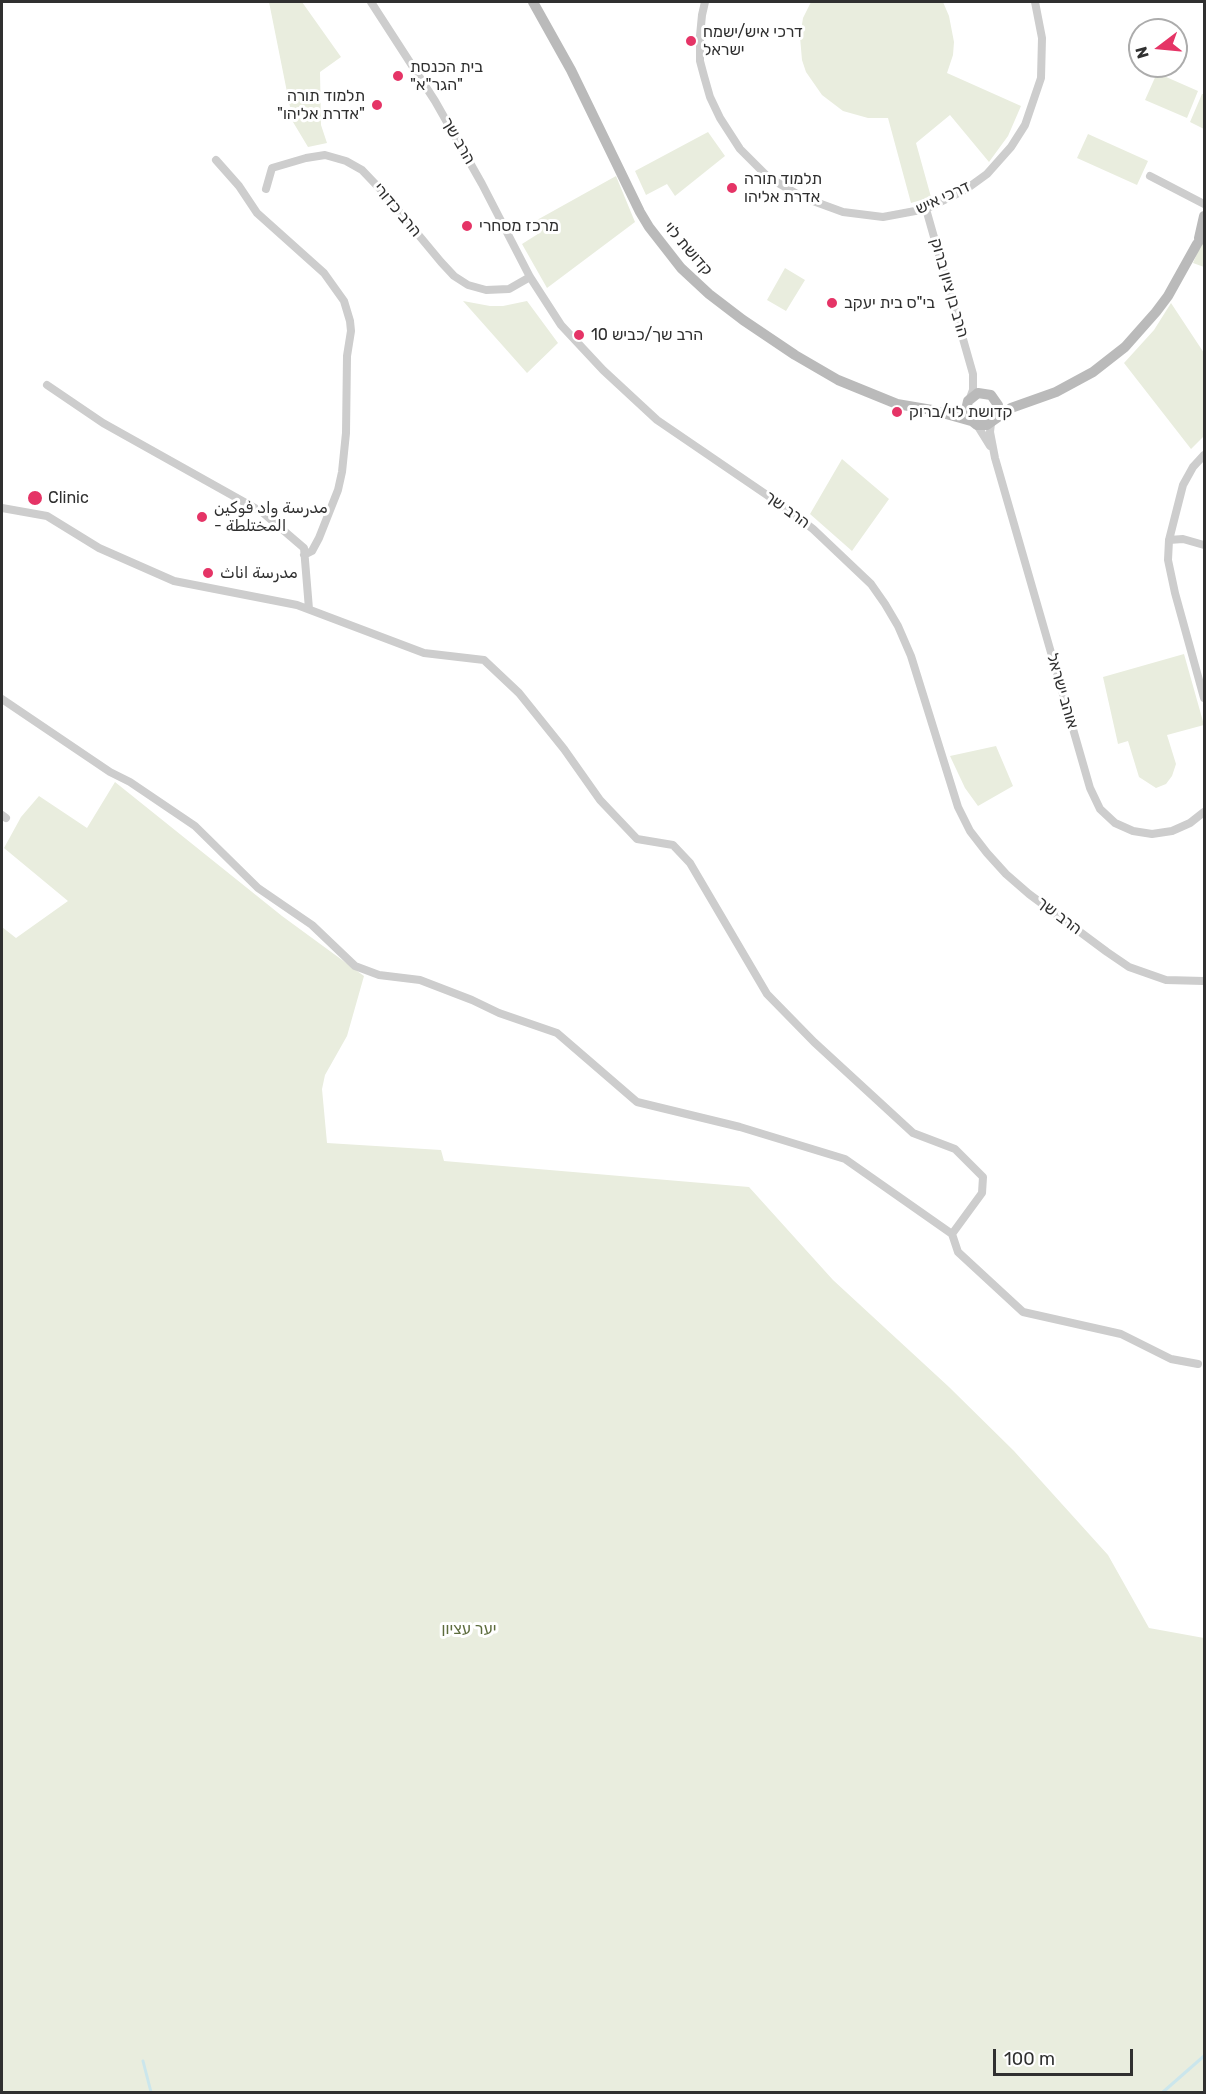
<!DOCTYPE html>
<meta charset="utf-8">
<style>
body{margin:0}
#map{position:relative;width:1206px;height:2094px;overflow:hidden;background:#fff;font-family:Rubik,sans-serif}
canvas{display:block}
.frame{position:absolute;inset:0;border:3px solid #303030;pointer-events:none}
.north{position:absolute;left:1128px;top:18px;width:60px;height:60px;box-sizing:border-box;background:#fff;border:2px solid #acacac;border-radius:50%;rotate:254deg;font-size:16px;font-weight:700;line-height:24px;text-align:center;color:#303030}
.north::after{content:'';display:block;margin:auto;width:21px;height:27px;background:#e53466;clip-path:polygon(50% 0,100% 100%,50% 72%,0 100%)}
.scale{position:absolute;left:993px;top:2049px;width:140px;height:27px;box-sizing:border-box;border:3px solid #303030;border-top:0;padding-left:8px;font-size:18px;line-height:21px;white-space:nowrap;color:#303030;-webkit-text-stroke:4px #fff;paint-order:stroke}
</style>
<div id="map">
<canvas width="1206" height="2094"></canvas>
<div class="frame"></div>
<div class="north">N</div>
<div class="scale">100 m</div>
</div>
<script>
const ctx = document.querySelector('canvas').getContext('2d');
ctx.lineJoin = 'round';
function fillPath(path, color) { ctx.fillStyle = color; ctx.fill(path, 'evenodd'); }
const poly = rows => new Path2D(rows.map(r => 'M' + r).join(''));
function stroke(path, color, width, dash) { ctx.strokeStyle = color; ctx.lineWidth = width; ctx.lineCap = dash ? 'butt' : 'round'; ctx.setLineDash(dash || []); ctx.stroke(path); }
function write(font, color, halo, rows, align = 'center') {
  ctx.font = font + ' Rubik,"Noto Sans Arabic","Noto Sans Hebrew",sans-serif'; ctx.lineWidth = 6; ctx.setLineDash([]); ctx.textBaseline = 'middle'; ctx.strokeStyle = halo; ctx.fillStyle = color; for (const [text, x, y, turn = 0] of rows) {
    ctx.save(); ctx.translate(x, y); ctx.rotate((+turn || 0) * Math.PI / 180); ctx.textAlign = isNaN(turn) ? turn : align; if (halo) ctx.strokeText(text, 0, 0); ctx.fillText(text, 0, 0); ctx.restore();
  }
}
const green = poly([
 [269,2,302,2,341,57,320,72,321,125,327,143,308,147,293,122],
 [811,2,943,2,949,16,954,42,953,55,947,73,1021,106,1008,136,989,162,950,115,916,143,931,197,911,203,888,118,868,118,843,111,822,95,806,72,802,60,800,37,803,18],
 [1157,73,1198,91,1187,118,1145,100],
 [1202,94,1204,94,1204,129,1190,122],
 [708,132,725,156,675,196,667,184,646,195,635,171],
 [1088,134,1148,161,1137,185,1077,158],
 [616,176,635,222,547,288,522,244,541,232,537,220],
 [1204,237,1204,267,1193,263],
 [785,268,805,280,786,311,767,300],
 [463,301,490,306,503,306,527,301,558,343,527,373],
 [1171,303,1204,353,1204,436,1191,449,1124,363,1154,330],
 [842,459,889,499,852,551,810,514],
 [1184,654,1204,725,1167,735,1176,764,1172,776,1166,784,1156,788,1139,777,1128,741,1118,744,1103,677],
 [996,746,1013,786,978,806,965,788,950,756],
 [115,782,282,916,364,976,347,1036,325,1075,322,1089,327,1143,441,1150,444,1161,749,1187,833,1280,949,1387,1014,1451,1108,1555,1149,1628,1204,1638,1204,2092,2,2092,2,927,16,938,68,901,4,848,21,817,39,796,87,828]
]);
const stream = poly([
 [143,2061,151,2092],
 [1163,2092,1204,2056]
]);
const street = poly([
 [371,2,435,101,482,184,530,277,561,325,603,370,657,420,783,506,813,529,871,584,885,604,898,626,911,656,958,807,970,831,987,853,1006,874,1029,894,1107,952,1129,967,1166,980,1204,981],
 [705,2,702,15,700,36,700,61,704,76,710,97,720,118,740,149,768,177,802,197,843,212,883,217,926,209,965,190,987,174,1011,147,1025,125,1041,78,1042,38,1035,2],
 [216,160,239,186,257,213,324,273,344,301,350,321,351,331,347,356,346,433,342,472,338,490,319,538,312,551,304,555],
 [1150,176,1204,204],
 [266,189,272,168,306,158,325,155,346,161,362,170,382,191,441,262,454,276,468,285,486,290,509,289,530,277],
 [926,209,973,374,973,390,970,398],
 [47,385,103,423,262,512,304,548,309,609],
 [991,423,990,432,995,458,1090,788,1100,809,1115,823,1133,831,1152,834,1172,831,1190,823,1204,812],
 [977,425,990,446],
 [1204,455,1193,467,1183,485,1169,540,1168,560,1175,593,1204,698],
 [2,508,47,516,99,548,174,581,297,605,424,653,484,660,519,693,564,749,600,800,637,839,673,845,690,863,767,994,814,1042,913,1133,955,1149,983,1177,982,1193,952,1234],
 [1169,540,1183,539,1204,545],
 [2,699,110,772,130,782,195,826,258,888,312,925,355,966,379,975,420,980,472,1000,499,1013,557,1033,637,1102,740,1127,845,1159,952,1234,958,1252,1023,1312,1121,1334,1171,1359,1198,1364],
 [2,815,6,818]
]);
const secondary = poly([
 [533,2,571,70,640,212,649,227,681,268,709,294,743,320,795,355,838,380,897,404,932,410,971,421],
 [1199,238,1204,216],
 [996,418,998,405,991,395,978,393,968,401,966,410,968,418,977,425,987,425,1011,408,1056,392,1093,372,1125,347,1156,312,1168,296,1197,244,1204,234]
]);
const markers = [
 [691,41,6,"#e53466"],
 [398,76,6,"#e53466"],
 [377,105,6,"#e53466"],
 [732,188,6,"#e53466"],
 [467,226,6,"#e53466"],
 [832,303,6,"#e53466"],
 [579,335,6,"#e53466"],
 [897,412,6,"#e53466"],
 [35,498,8,"#e53466"],
 [202,517,6,"#e53466"],
 [208,573,6,"#e53466"]
];
const poiNames = [
 ["דרכי איש/ישמח",703,32],
 ["ישראל",703,50],
 ["בית הכנסת",410,67],
 ["\"הגר\"א\"",410,85],
 ["תלמוד תורה",365,96,"right"],
 ["\"אדרת אליהו\"",365,114,"right"],
 ["תלמוד תורה",744,179],
 ["אדרת אליהו",744,197],
 ["מרכז מסחרי",479,226],
 ["בי\"ס בית יעקב",844,303],
 ["הרב שך/כביש 10",591,335],
 ["קדושת לוי/ברוק",909,412],
 ["Clinic",48,498],
 ["مدرسة واد فوكين",214,508],
 ["- المختلطة",214,526],
 ["مدرسة اناث",220,573]
];
const streetNames = [
 ["הרב שך",458,141,60],
 ["דרכי איש",943,198,-25],
 ["הרב כדורי",397,210,50],
 ["קדושת לוי",688,249,49],
 ["הרב בן ציון ברוק",949,288,74],
 ["הרב שך",787,510,36],
 ["אוהב ישראל",1062,691,74],
 ["הרב שך",1059,916,37]
];
const parkNames = [
 ["יער עציון",469,1629]
];
fillPath(green, '#e9edde');
stroke(stream, '#cbe6ec', 3);
stroke(street, '#cdcdcd', 8);
stroke(secondary, '#bababa', 10);
for (const [x, y, r, color] of markers) { const dot = new Path2D(); dot.arc(x, y, r, 0, 2 * Math.PI); ctx.fillStyle = color; ctx.fill(dot); stroke(dot, '#fff', 2); }
write('16px', '#303030', '#fff', poiNames, 'left');
write('16px', '#303030', '#fff', streetNames);
write('16px', '#5d6c3d', '#fff', parkNames);
</script>
